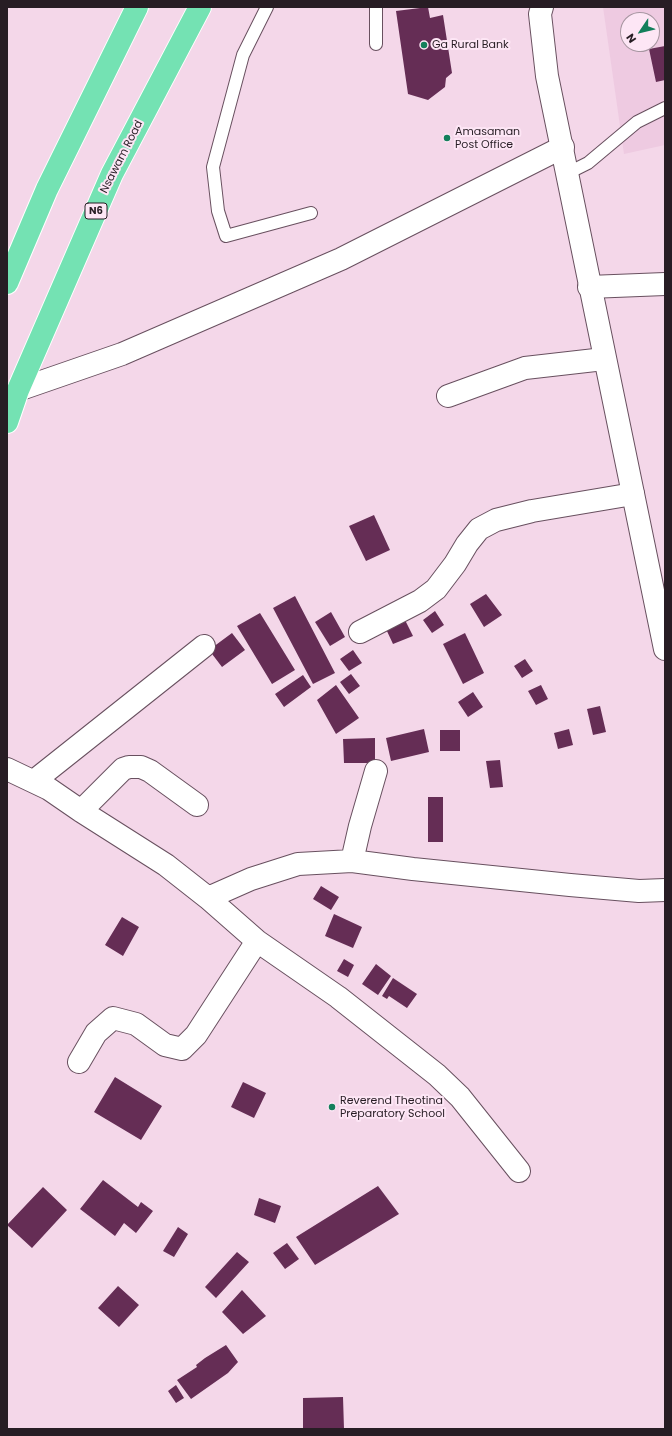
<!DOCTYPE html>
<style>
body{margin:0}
#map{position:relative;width:672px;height:1436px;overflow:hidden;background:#f4d7e9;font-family:Poppins,sans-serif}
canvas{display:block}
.frame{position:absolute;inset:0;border:8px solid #271d24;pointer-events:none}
.north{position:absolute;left:620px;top:12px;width:40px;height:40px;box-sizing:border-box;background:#fde6f5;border:1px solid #a796a1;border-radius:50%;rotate:235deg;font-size:11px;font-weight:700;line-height:16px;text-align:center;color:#271d24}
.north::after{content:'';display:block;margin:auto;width:14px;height:18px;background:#137f5b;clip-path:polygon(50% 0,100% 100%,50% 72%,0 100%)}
</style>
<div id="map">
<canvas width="672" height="1436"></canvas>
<div class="frame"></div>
<div class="north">N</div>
</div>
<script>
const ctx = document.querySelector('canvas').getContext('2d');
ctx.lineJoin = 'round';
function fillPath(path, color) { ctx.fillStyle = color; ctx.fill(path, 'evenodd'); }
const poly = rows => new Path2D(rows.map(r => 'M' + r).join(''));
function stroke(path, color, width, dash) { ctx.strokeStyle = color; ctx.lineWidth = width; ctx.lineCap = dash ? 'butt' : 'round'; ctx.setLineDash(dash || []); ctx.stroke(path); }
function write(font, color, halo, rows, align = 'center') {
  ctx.font = font + ' Poppins,sans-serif'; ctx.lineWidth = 4; ctx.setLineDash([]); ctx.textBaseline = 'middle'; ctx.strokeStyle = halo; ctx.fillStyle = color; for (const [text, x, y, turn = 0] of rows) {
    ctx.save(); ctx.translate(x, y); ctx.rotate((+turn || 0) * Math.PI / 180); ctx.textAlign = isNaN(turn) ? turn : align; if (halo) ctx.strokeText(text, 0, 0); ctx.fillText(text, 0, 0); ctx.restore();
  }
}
const built = poly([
 [603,7,665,7,665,145,624,154],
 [628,20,652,20,652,44,628,44]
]);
const building = poly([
 [428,7,430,18,443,15,452,73,446,78,445,87,428,100,408,94,396,11],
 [665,46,665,80,656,82,649,49],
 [374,515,390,550,366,561,349,526],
 [486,594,502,615,484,627,470,604],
 [295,596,335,673,313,684,273,608],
 [435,611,444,625,432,633,423,620],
 [331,612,345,637,330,646,315,622],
 [260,613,295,670,272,684,237,626],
 [405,620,413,636,393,644,386,629],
 [232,633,245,650,222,667,209,650],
 [465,633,484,673,463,684,443,644],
 [353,650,362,663,349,671,340,659],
 [525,659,533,671,522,678,514,666],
 [351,674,360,686,349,694,340,682],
 [303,675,311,687,284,707,275,694],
 [336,685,359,718,336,734,317,700],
 [541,685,548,699,536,705,528,691],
 [473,692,483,707,468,717,458,702],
 [600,706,606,732,593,735,587,709],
 [424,729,429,752,391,761,386,738],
 [569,729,573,745,558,749,554,733],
 [440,730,460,730,460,751,440,751],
 [375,738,375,763,344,763,343,739],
 [500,760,503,787,490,788,486,761],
 [428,797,443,797,443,842,428,842],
 [321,886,339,897,331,910,313,899],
 [334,914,362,927,353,948,325,936],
 [122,917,139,927,123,956,105,945],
 [344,959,354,965,348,977,337,971],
 [376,964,391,976,378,995,362,984],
 [393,978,417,994,407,1008,389,996,387,999,382,996],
 [115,1077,162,1106,141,1140,94,1112],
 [243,1082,266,1093,254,1118,231,1107],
 [103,1180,138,1207,141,1202,153,1211,136,1233,124,1223,115,1236,80,1209],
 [378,1186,399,1214,315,1265,296,1237],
 [43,1187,67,1210,32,1248,7,1225],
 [259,1198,281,1206,275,1223,254,1215],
 [178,1227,188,1234,174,1257,163,1251],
 [287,1243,299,1259,285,1269,273,1253],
 [237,1252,249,1262,216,1298,205,1287],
 [118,1286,139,1305,119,1327,98,1308],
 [242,1290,266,1316,243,1334,222,1312],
 [226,1345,238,1362,228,1373,191,1399,177,1380,197,1367,196,1365,205,1358],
 [176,1385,184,1398,176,1403,168,1391],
 [343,1397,344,1429,303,1429,303,1398]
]);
const lane = poly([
 [267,7,243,55,213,167,218,211,226,236,311,213],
 [376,7,376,44],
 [568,173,588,163,637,122,665,108]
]);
const street = poly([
 [589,287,665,284],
 [18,390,122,354,341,259,563,147],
 [448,396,525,368,604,359],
 [360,632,420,601,436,589,455,564,467,544,479,529,496,520,532,511,633,494],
 [7,769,49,789,81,811,166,865,208,898,257,941,338,997,437,1075,460,1097,519,1171],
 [34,781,204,646],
 [81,811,123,769,129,767,141,767,150,771,197,805],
 [352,861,360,826,376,771],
 [208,898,251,879,298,864,352,861,413,869,570,885,639,891,665,890],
 [79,1062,96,1033,113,1018,136,1024,165,1045,182,1049,196,1035,257,941]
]);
const secondary = poly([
 [542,7,540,14,547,76,665,649]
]);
const highway = poly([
 [7,283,47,189,137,7],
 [7,422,18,390,112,174,200,7]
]);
const markers = [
 [424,45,4,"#137f5b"],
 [447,138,4,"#137f5b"],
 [332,1107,4,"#137f5b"]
];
const shields = [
 [96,211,22]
];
const shieldNames = [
 ["N6",96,211]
];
const poiNames = [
 ["Ga Rural Bank",432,45],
 ["Amasaman",455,132],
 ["Post Office",455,145],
 ["Reverend Theotina",340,1101],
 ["Preparatory School",340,1114]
];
const streetNames = [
 ["Nsawam Road",122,157,-63]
];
fillPath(built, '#eecae1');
fillPath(building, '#652d55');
stroke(lane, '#68505f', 14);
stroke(street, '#68505f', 24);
stroke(secondary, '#68505f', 24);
stroke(highway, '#fff', 24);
stroke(lane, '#fff', 12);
stroke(street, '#fff', 22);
stroke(secondary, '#fff', 22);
stroke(highway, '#74e2b3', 22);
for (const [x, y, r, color] of markers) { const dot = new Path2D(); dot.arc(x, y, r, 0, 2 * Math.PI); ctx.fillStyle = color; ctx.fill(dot); stroke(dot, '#fde6f5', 1.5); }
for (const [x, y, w] of shields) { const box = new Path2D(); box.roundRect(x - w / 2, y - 8, w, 16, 3); ctx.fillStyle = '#fde6f5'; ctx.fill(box); stroke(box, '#271d24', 1); }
write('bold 10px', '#271d24', null, shieldNames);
write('11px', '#271d24', '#fde6f5', poiNames, 'left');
write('11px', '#271d24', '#fde6f5', streetNames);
</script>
